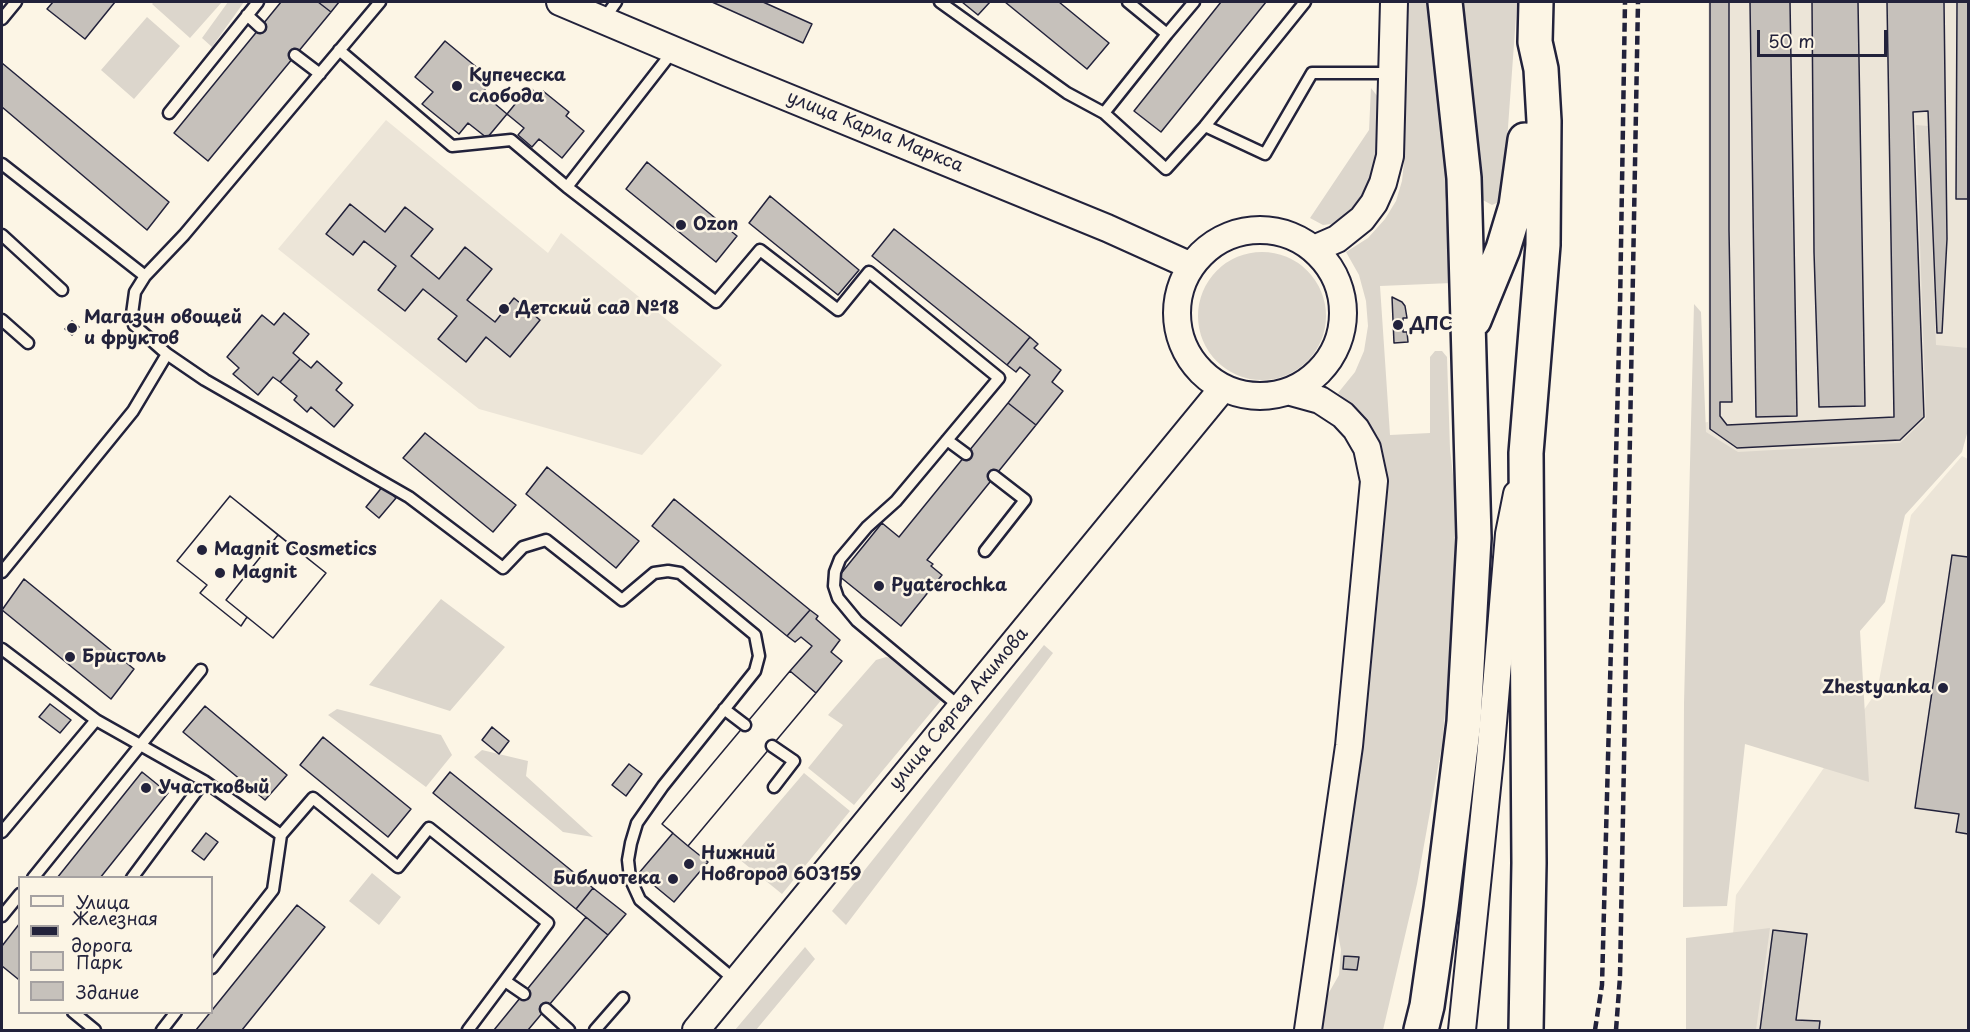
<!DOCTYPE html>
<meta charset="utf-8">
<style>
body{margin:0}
#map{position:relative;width:1970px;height:1032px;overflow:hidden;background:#fcf5e5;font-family:"Playpen Sans",sans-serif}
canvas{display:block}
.frame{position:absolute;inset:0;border:3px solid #22223b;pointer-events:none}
.legend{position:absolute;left:18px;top:876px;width:195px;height:138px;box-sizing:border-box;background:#fcf5e5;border:2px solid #a5a1a1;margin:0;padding:8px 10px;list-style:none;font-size:18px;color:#22223b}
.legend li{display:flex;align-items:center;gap:12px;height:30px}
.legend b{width:30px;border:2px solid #a5a1a1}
.scale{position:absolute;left:1757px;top:30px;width:130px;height:27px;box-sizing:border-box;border:3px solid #22223b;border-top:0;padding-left:8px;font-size:18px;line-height:21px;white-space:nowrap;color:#22223b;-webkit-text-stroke:4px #fcf5e5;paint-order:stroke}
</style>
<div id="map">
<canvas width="1970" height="1032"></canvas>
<div class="frame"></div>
<ul class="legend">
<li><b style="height:8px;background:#fcf5e5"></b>Улица</li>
<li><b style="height:8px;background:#22223b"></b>Железная дорога</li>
<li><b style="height:16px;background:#dcd6cc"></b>Парк</li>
<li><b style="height:16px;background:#c6c1bb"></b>Здание</li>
</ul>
<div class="scale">50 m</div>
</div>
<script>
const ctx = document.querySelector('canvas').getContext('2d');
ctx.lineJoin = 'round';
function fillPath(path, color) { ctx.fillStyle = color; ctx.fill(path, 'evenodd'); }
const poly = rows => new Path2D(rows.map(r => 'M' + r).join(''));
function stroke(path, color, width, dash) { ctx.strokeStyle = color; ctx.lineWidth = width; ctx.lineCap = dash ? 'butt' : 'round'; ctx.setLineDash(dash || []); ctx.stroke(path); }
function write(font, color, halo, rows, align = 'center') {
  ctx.font = font + ' "Playpen Sans",sans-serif'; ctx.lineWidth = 5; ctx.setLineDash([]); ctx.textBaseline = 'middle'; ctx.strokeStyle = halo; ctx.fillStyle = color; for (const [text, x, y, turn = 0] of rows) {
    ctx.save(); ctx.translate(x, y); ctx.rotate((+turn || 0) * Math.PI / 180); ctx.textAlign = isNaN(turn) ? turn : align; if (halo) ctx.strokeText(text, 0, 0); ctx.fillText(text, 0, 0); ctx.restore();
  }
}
const built = poly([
 [1708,2,1968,2,1968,404,1959,440,1745,471,1694,424,1708,422],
 [386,120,548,253,561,233,722,365,642,455,479,409,278,249],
 [1962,456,1968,459,1968,1030,1726,1030,1736,895,1877,691,1911,515]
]);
const green = poly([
 [154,2,222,2,190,38,152,4],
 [228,2,244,2,212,47,202,38],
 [1406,2,1433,2,1451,148,1445,202,1452,283,1380,286,1390,435,1430,433,1430,357,1435,351,1442,351,1447,357,1450,449,1459,528,1453,627,1442,745,1417,884,1383,1030,1320,1030,1320,1008,1339,975,1341,950,1335,918,1376,619,1387,479,1384,458,1378,437,1363,415,1338,393,1355,372,1364,351,1368,326,1366,301,1359,275,1346,252,1368,238,1385,219,1396,201,1402,181,1404,162],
 [1461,2,1517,2,1503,197,1499,202,1492,205,1479,198],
 [147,17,180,46,134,99,101,70],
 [1371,88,1378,97,1379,108,1377,149,1372,175,1358,201,1345,215,1331,224,1323,225,1310,218,1369,130],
 [1916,125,1928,126,1936,345,1968,348,1968,430,1962,452,1905,515,1885,602,1860,631,1869,782,1745,744,1727,906,1683,907,1684,703,1694,304,1701,312,1706,432,1738,452,1900,443,1926,418],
 '1198 316a64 64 0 1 1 128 0a64 64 0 1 1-128 0Z',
 [441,599,505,647,450,711,369,685],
 [1044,645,1053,653,846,925,832,911],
 [886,657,895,659,943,698,854,805,808,768,843,725,828,715,876,660],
 [337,709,441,735,452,755,426,787,328,715],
 [482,750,528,761,526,776,593,837,563,832,474,757],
 [804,773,850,811,782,894,734,855],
 [372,873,401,897,379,925,349,901],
 [1770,928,1756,1030,1686,1030,1686,938],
 [805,947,815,959,756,1030,735,1030]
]);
const building = poly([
 [53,2,115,2,85,39,47,9,53,2],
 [281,2,318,2,331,12,208,161,174,133,281,2],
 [318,2,339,2,331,12,318,2],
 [712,2,763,2,812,24,803,43,712,2],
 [962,2,990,2,978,15,962,2],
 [1005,2,1059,2,1109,43,1087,69,1005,2],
 [1221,2,1266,2,1161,132,1134,111,1221,2],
 [1710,2,1729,2,1729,230,1732,402,1720,402,1720,416,1727,425,1894,417,1887,2,1944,2,1947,239,1942,333,1937,333,1928,111,1913,112,1924,417,1900,440,1737,448,1710,429,1710,2],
 [1750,2,1790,2,1797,416,1756,417,1750,2],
 [1812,2,1858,2,1865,406,1819,407,1814,252,1812,2],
 [1957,2,1968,2,1968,199,1956,199,1957,2],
 [445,41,492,80,482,93,507,114,487,138,468,123,459,134,422,104,433,92,415,77,445,41],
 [2,63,169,202,147,230,2,107,2,63],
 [529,87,540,96,543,91,569,112,566,116,584,131,562,158,539,139,532,147,518,135,524,128,507,114,529,87],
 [647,162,737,236,716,262,626,189,647,162],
 [770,196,859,270,838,295,749,223,770,196],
 [350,204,385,232,405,207,433,229,411,256,439,279,465,247,492,269,467,300,495,322,514,298,540,320,510,357,486,337,466,362,438,339,457,316,423,289,405,311,378,290,396,266,364,241,353,255,326,234,350,204],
 [894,229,1030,337,1007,365,872,256,894,229],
 [1392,297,1402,302,1405,306,1407,318,1403,318,1403,332,1407,332,1408,342,1394,343,1392,297],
 [284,313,309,334,293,353,300,359,280,382,273,377,258,395,233,374,239,368,227,357,262,315,274,325,284,313],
 [72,321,79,327,72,335,65,329,72,321],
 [1030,337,1038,344,1034,348,1061,370,1052,382,1063,391,1036,425,1008,403,1030,375,1020,367,1016,372,1007,365,1030,337],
 [300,359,311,368,317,361,342,383,336,390,353,405,334,427,311,407,307,412,294,400,297,396,280,382,300,359],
 [1008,403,1036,425,927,560,933,564,931,566,942,575,901,626,839,576,882,523,899,537,1008,403],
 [425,433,516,505,493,532,403,458,425,433],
 [547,467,639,541,616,568,526,494,547,467],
 [383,486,396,498,379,518,366,507,383,486],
 [230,496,278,535,226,600,247,617,241,626,200,593,207,585,177,561,230,496],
 [230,496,326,573,273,638,247,617,241,626,200,593,207,585,177,561,230,496],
 [674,499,810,610,787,636,652,526,674,499],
 [278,535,326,573,273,638,226,600,278,535],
 [1952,555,1968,557,1968,834,1956,832,1959,814,1915,808,1952,555],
 [24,579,134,669,111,699,2,610,24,579],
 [810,610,818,616,816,619,840,640,831,652,842,661,816,693,790,671,812,646,801,637,795,642,787,636,810,610],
 [790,671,816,693,688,846,708,862,674,902,639,873,673,833,662,824,790,671],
 [790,671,816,693,688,846,662,824,790,671],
 [50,704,71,720,60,733,39,717,50,704],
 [205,706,287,775,265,800,183,732,205,706],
 [492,727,509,741,499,754,482,740,492,727],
 [323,737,411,809,388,837,300,765,323,737],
 [629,764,642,774,626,796,612,785,629,764],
 [142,772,168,793,100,878,57,878,142,772],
 [450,772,593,888,576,909,433,793,450,772],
 [206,833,218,842,204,860,192,851,206,833],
 [593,888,626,914,608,935,576,909,593,888],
 [297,905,325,927,242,1030,196,1030,297,905],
 [586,917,608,935,528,1030,494,1030,586,917],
 [20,923,20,977,18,979,2,966,2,946,20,923],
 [1773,930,1807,934,1796,1020,1820,1021,1819,1030,1760,1030,1773,930],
 [1344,956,1359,957,1357,970,1343,969,1344,956]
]);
const service = poly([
 [940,2,1067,93,1104,113,1166,169,1205,126,1265,154,1312,73,1393,73],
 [1128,2,1167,34,1194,2],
 [247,15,260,27],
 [2,19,16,2],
 [604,19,616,2],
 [339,50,452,146,511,140,567,187],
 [673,51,567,187,716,302,760,250,838,310,869,272,999,378,896,501,867,527,840,559,835,572,834,586,838,598,857,621,960,707],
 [295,55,320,74],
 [169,113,258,2],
 [1104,113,1167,34],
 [1205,126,1305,2],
 [2,164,145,276],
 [2,235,62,290],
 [2,320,28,343],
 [167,354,205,380,409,497,503,568,523,547,546,540,622,600,654,573,668,571,680,573,755,635,759,656,755,671,663,786,637,823,631,843,628,860,630,878,640,900,736,981],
 [947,440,966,454],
 [985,551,1025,500,994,476],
 [2,572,133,411,167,354,134,325,132,314,135,292,145,276,184,235,380,2],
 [2,649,96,720],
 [724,709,745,725],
 [772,746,794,761,774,787],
 [2,832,96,720,204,781,281,835,313,798,398,867,429,828,548,923,468,1030],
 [33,878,201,670],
 [132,878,204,781],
 [2,916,20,894],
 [212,968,273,890,281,835],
 [505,981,524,994],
 [546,1009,569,1030],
 [73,1012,95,1030],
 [162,1030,176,1012],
 [595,1030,623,998]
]);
const tertiary = poly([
 [560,2,728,73,1107,228,1189,265],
 '1177 313a83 83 0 1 1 166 0a83 83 0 1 1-166 0Z',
 [1314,249,1337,239,1362,219,1374,203,1383,183,1390,156,1394,2],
 [1291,392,1320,400,1343,415,1356,429,1367,448,1374,481,1349,746,1308,1030],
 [696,1030,1223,388],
 [1462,1030,1490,758,1509,534,1517,494]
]);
const primary = poly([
 [1474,320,1503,249,1516,206,1525,140],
 [1421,1030,1427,1006,1441,908,1464,722,1474,538,1464,178,1445,2],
 [1526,1030,1529,863,1526,453,1543,245,1544,121,1541,69,1535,42,1536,2]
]);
const rail = poly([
 [1595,1030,1602,985,1620,307,1625,2],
 [1616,1030,1620,977,1638,2]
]);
const markers = [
 [457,86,6,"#22223b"],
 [681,225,6,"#22223b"],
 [504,309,6,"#22223b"],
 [1398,325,6,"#22223b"],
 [72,328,6,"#22223b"],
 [202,550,6,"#22223b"],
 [220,573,6,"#22223b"],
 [879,586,6,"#22223b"],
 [70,657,6,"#22223b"],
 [1943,688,6,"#22223b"],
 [146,788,6,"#22223b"],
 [689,864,6,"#22223b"],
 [673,879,6,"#22223b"]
];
const poiNames = [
 ["Купеческа",469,76],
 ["слобода",469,97],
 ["Ozon",693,225],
 ["Детский сад №18",516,309],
 ["Магазин овощей",84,318],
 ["и фруктов",84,339],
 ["ДПС",1410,325],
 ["Magnit Cosmetics",214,550],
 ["Magnit",232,573],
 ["Pyaterochka",891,586],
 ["Бристоль",82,657],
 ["Zhestyanka",1931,688,"right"],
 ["Участковый",158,788],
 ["Нижний",701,854],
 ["Новгород 603159",701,875],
 ["Библиотека",661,879,"right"]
];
const streetNames = [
 ["улица Карла Маркса",875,132,22],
 ["улица Сергея Акимова",959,709,-50]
];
fillPath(built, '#ece5d8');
fillPath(green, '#dcd6cc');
fillPath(building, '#c6c1bb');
stroke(building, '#22223b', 1.5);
stroke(service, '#22223b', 15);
stroke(tertiary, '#22223b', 30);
stroke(primary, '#22223b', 38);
stroke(service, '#fcf5e5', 10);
stroke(tertiary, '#fcf5e5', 26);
stroke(primary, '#fcf5e5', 33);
stroke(rail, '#22223b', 4.5, [9, 4.5]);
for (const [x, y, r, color] of markers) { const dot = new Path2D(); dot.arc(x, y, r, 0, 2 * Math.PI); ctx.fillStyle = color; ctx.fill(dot); stroke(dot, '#fcf5e5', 2); }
write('bold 18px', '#22223b', '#fcf5e5', poiNames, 'left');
write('18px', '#22223b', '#fcf5e5', streetNames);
</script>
